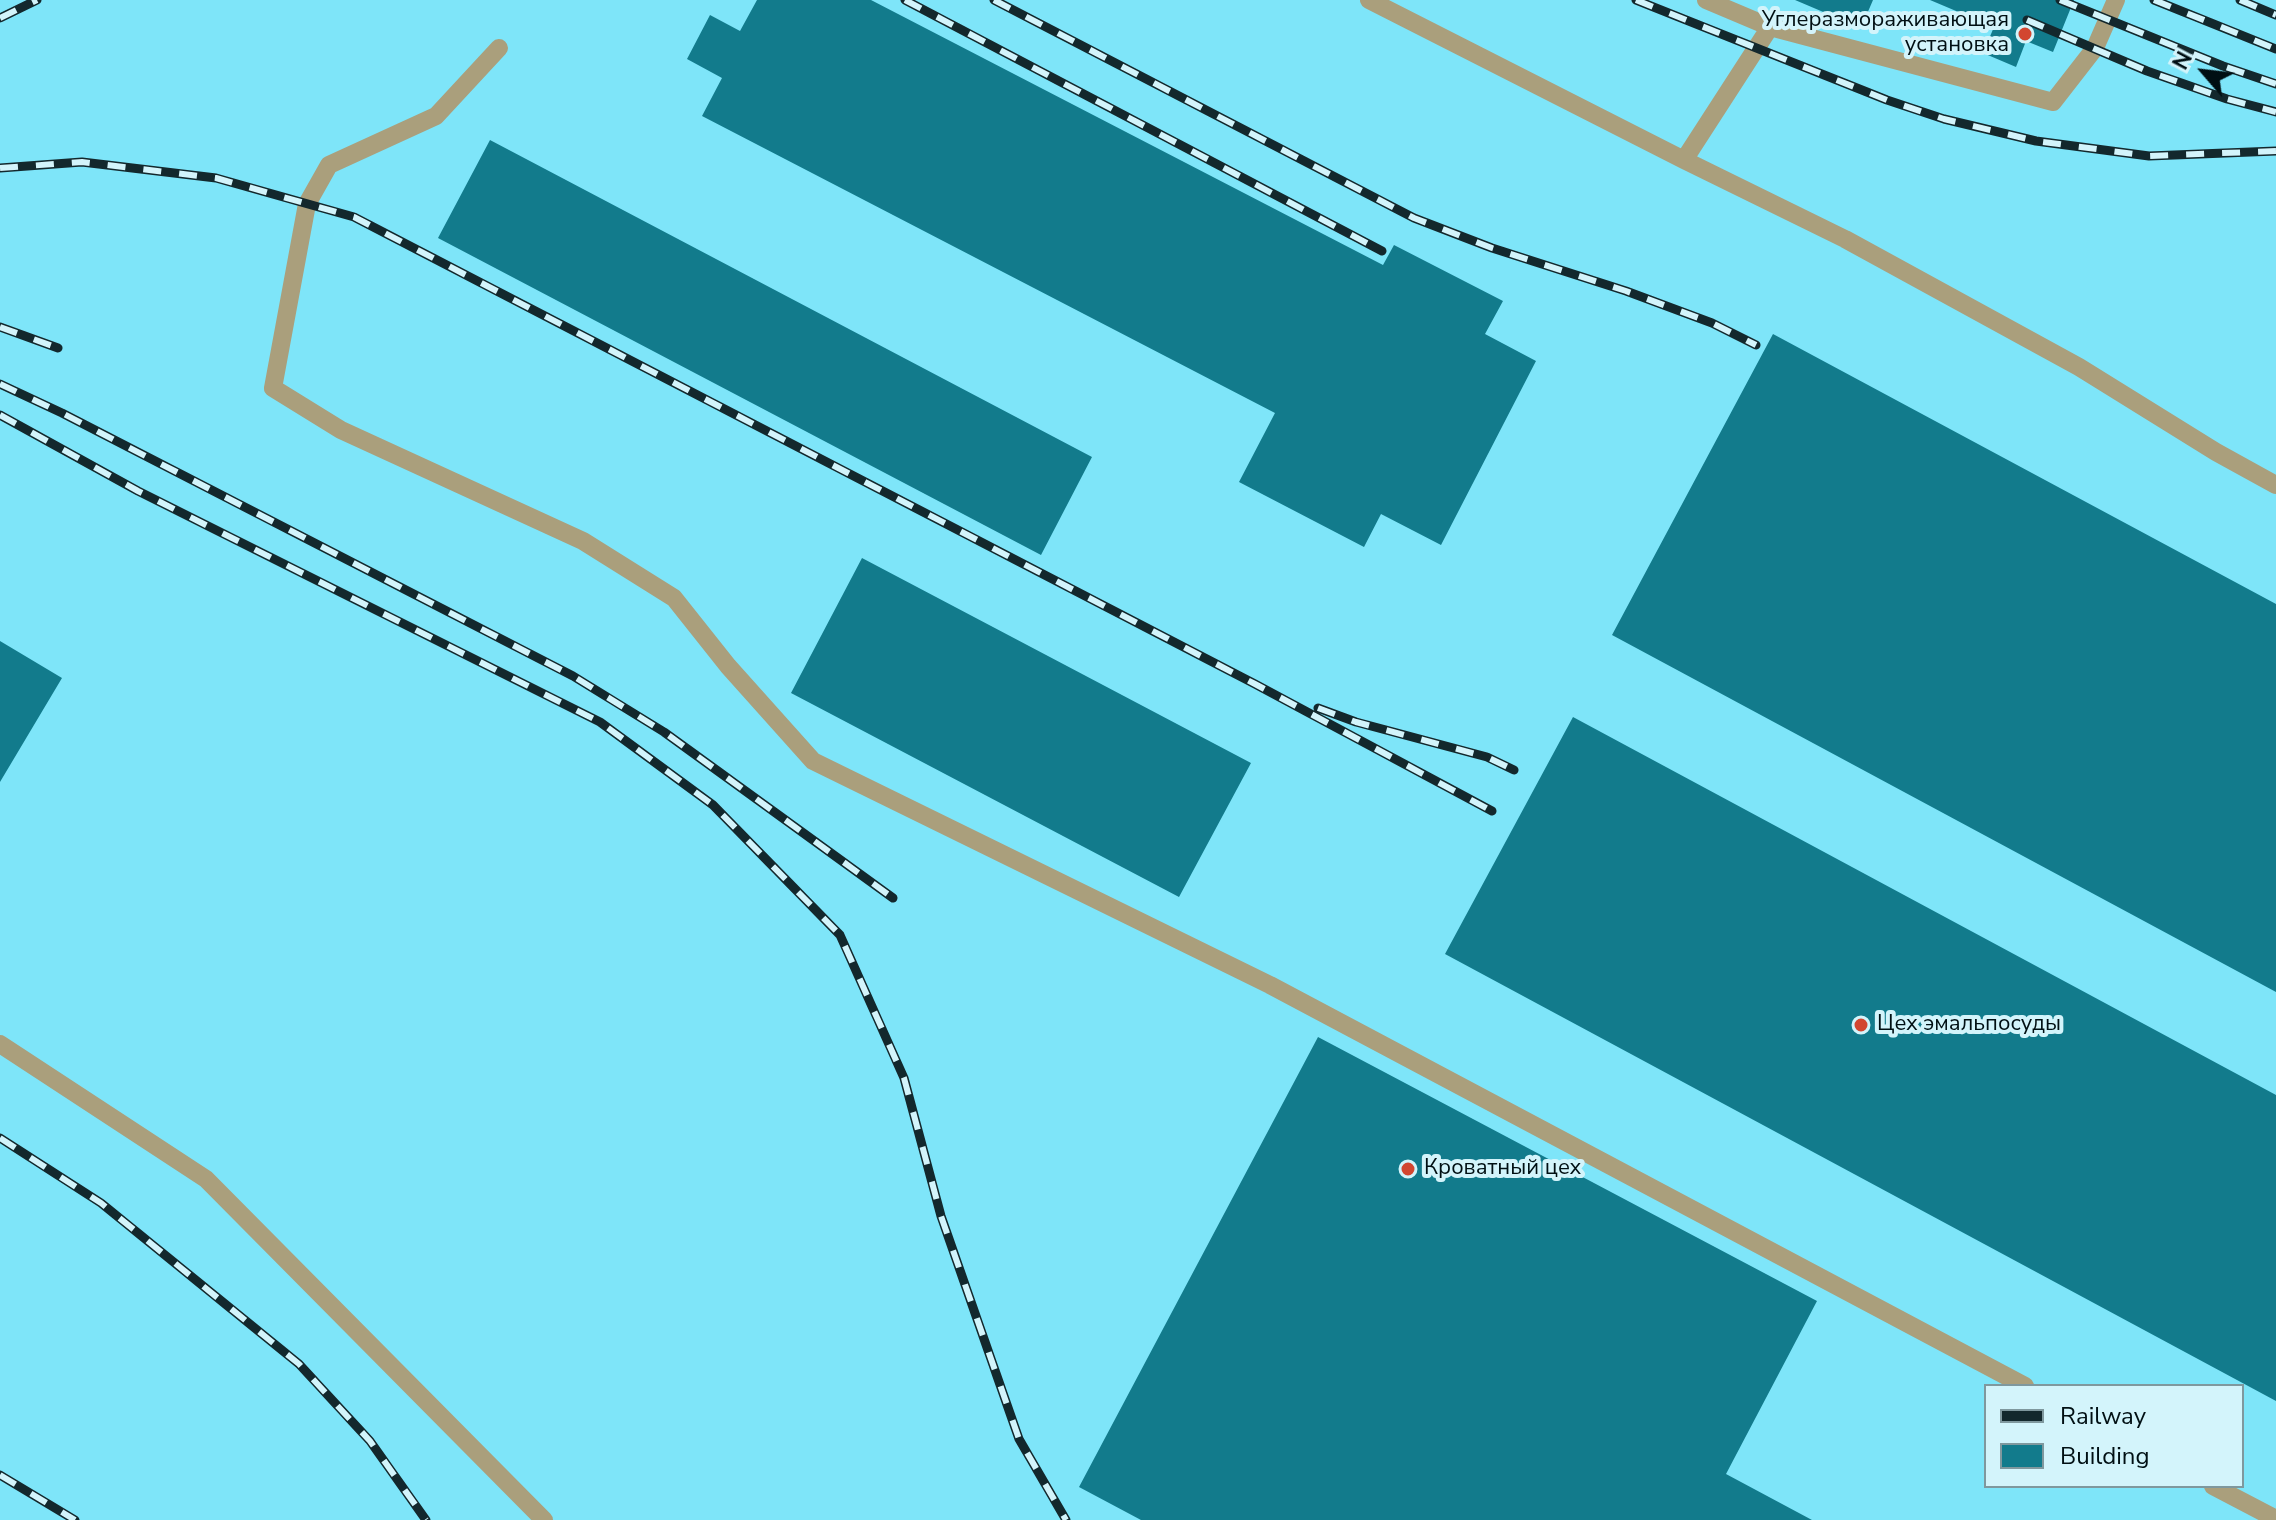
<!DOCTYPE html>
<meta charset="utf-8">
<style>
body{margin:0}
#map{position:relative;width:2276px;height:1520px;overflow:hidden;background:#a8edfb;font-family:"Nunito Sans",sans-serif}
canvas{display:block}
.legend{position:absolute;left:1984px;top:1384px;width:260px;height:104px;box-sizing:border-box;background:#d3f4fb;border:2px solid #7f989e;margin:0;padding:10px 14px;list-style:none;font-size:24px;color:#000f13}
.legend li{display:flex;align-items:center;gap:16px;height:40px}
.legend b{width:40px;border:2px solid #7f989e}
.north{position:absolute;left:2164px;top:32px;width:80px;height:80px;-webkit-text-stroke:6px #d3f4fb;paint-order:stroke;rotate:298deg;font-size:22px;font-weight:700;line-height:32px;text-align:center;color:#000f13}
.north::after{content:'';display:block;margin:auto;width:28px;height:36px;background:#000f13;clip-path:polygon(50% 0,100% 100%,50% 72%,0 100%)}
</style>
<div id="map">
<canvas width="2276" height="1520"></canvas>
<ul class="legend">
<li><b style="height:10px;background:#13282d"></b>Railway</li>
<li><b style="height:22px;background:#127b8c"></b>Building</li>
</ul>
<div class="north">N</div>
</div>
<script>
const ctx = document.querySelector('canvas').getContext('2d');
ctx.lineJoin = 'round';
function fillPath(path, color) { ctx.fillStyle = color; ctx.fill(path, 'evenodd'); }
const poly = rows => new Path2D(rows.map(r => 'M' + r).join(''));
function stroke(path, color, width, dash) { ctx.strokeStyle = color; ctx.lineWidth = width; ctx.lineCap = dash ? 'butt' : 'round'; ctx.setLineDash(dash || []); ctx.stroke(path); }
function write(font, color, halo, rows, align = 'center') {
  ctx.font = font + ' "Nunito Sans",sans-serif'; ctx.lineWidth = 8; ctx.setLineDash([]); ctx.textBaseline = 'middle'; ctx.strokeStyle = halo; ctx.fillStyle = color; for (const [text, x, y, turn = 0] of rows) {
    ctx.save(); ctx.translate(x, y); ctx.rotate((+turn || 0) * Math.PI / 180); ctx.textAlign = isNaN(turn) ? turn : align; if (halo) ctx.strokeText(text, 0, 0); ctx.fillText(text, 0, 0); ctx.restore();
  }
}
const built = poly([
 [0,0,2276,0,2276,1520,0,1520],
 [1986,1386,2242,1386,2242,1486,1986,1486]
]);
const building = poly([
 [757,0,871,0,1383,265,1394,245,1503,301,1485,334,1536,361,1441,545,1381,514,1364,547,1239,482,1275,413,702,116,722,78,687,59,710,15,740,31],
 [1795,0,1873,0,1861,28],
 [1930,0,2074,0,2053,52,2026,41,2016,67,1983,53,1994,27],
 [490,140,1092,457,1041,555,438,238],
 [1773,334,2276,604,2276,992,1612,635],
 [862,558,1251,763,1179,897,791,693],
 [0,641,62,678,0,782],
 [1573,717,2276,1095,2276,1401,1445,954],
 [1318,1037,1817,1301,1726,1474,1812,1520,1141,1520,1079,1487]
]);
const service = poly([
 [1369,0,1684,160,1845,239,2079,367,2216,452,2276,485],
 [1706,0,1770,27],
 [499,48,436,116,329,165,307,204,273,388,341,430,583,541,674,598,728,666,813,761,1270,985,2025,1386],
 [1684,160,1770,27,2053,102,2095,48,2116,0],
 [0,1044,206,1179,544,1520],
 [2213,1486,2276,1519]
]);
const rail = poly([
 [905,0,1382,251],
 [994,0,1414,218,1492,248,1626,291,1712,323,1756,345],
 [1636,0,1887,100,1944,119,2036,141,2149,156,2276,151],
 [2060,0,2223,66,2276,84],
 [2154,0,2276,49],
 [2240,0,2276,15],
 [0,18,37,0],
 [2027,20,2147,71,2227,99,2276,112],
 [0,168,82,162,216,178,354,217,1255,684,1492,811],
 [0,327,58,348],
 [0,384,62,413,573,676,664,732,893,898],
 [0,415,138,491,600,722,713,805,840,935,904,1078,941,1216,1019,1439,1066,1520],
 [1318,708,1356,722,1487,757,1514,770],
 [0,1138,101,1203,299,1364,370,1441,426,1520],
 [0,1475,75,1520]
]);
const markers = [
 [2025,34,8,"#d24630"],
 [1861,1025,8,"#d24630"],
 [1408,1169,8,"#d24630"]
];
const poiNames = [
 ["Углеразмораживающая",2009,21,"right"],
 ["установка",2009,46,"right"],
 ["Цех эмальпосуды",1877,1025],
 ["Кроватный цех",1424,1169]
];
fillPath(built, '#7ee5f9');
fillPath(building, '#127b8c');
stroke(service, '#aa9f7c', 18);
stroke(rail, '#13282d', 9);
stroke(rail, '#d3f4fb', 6, [18]);
for (const [x, y, r, color] of markers) { const dot = new Path2D(); dot.arc(x, y, r, 0, 2 * Math.PI); ctx.fillStyle = color; ctx.fill(dot); stroke(dot, '#d3f4fb', 3); }
write('22px', '#000f13', '#d3f4fb', poiNames, 'left');
</script>
